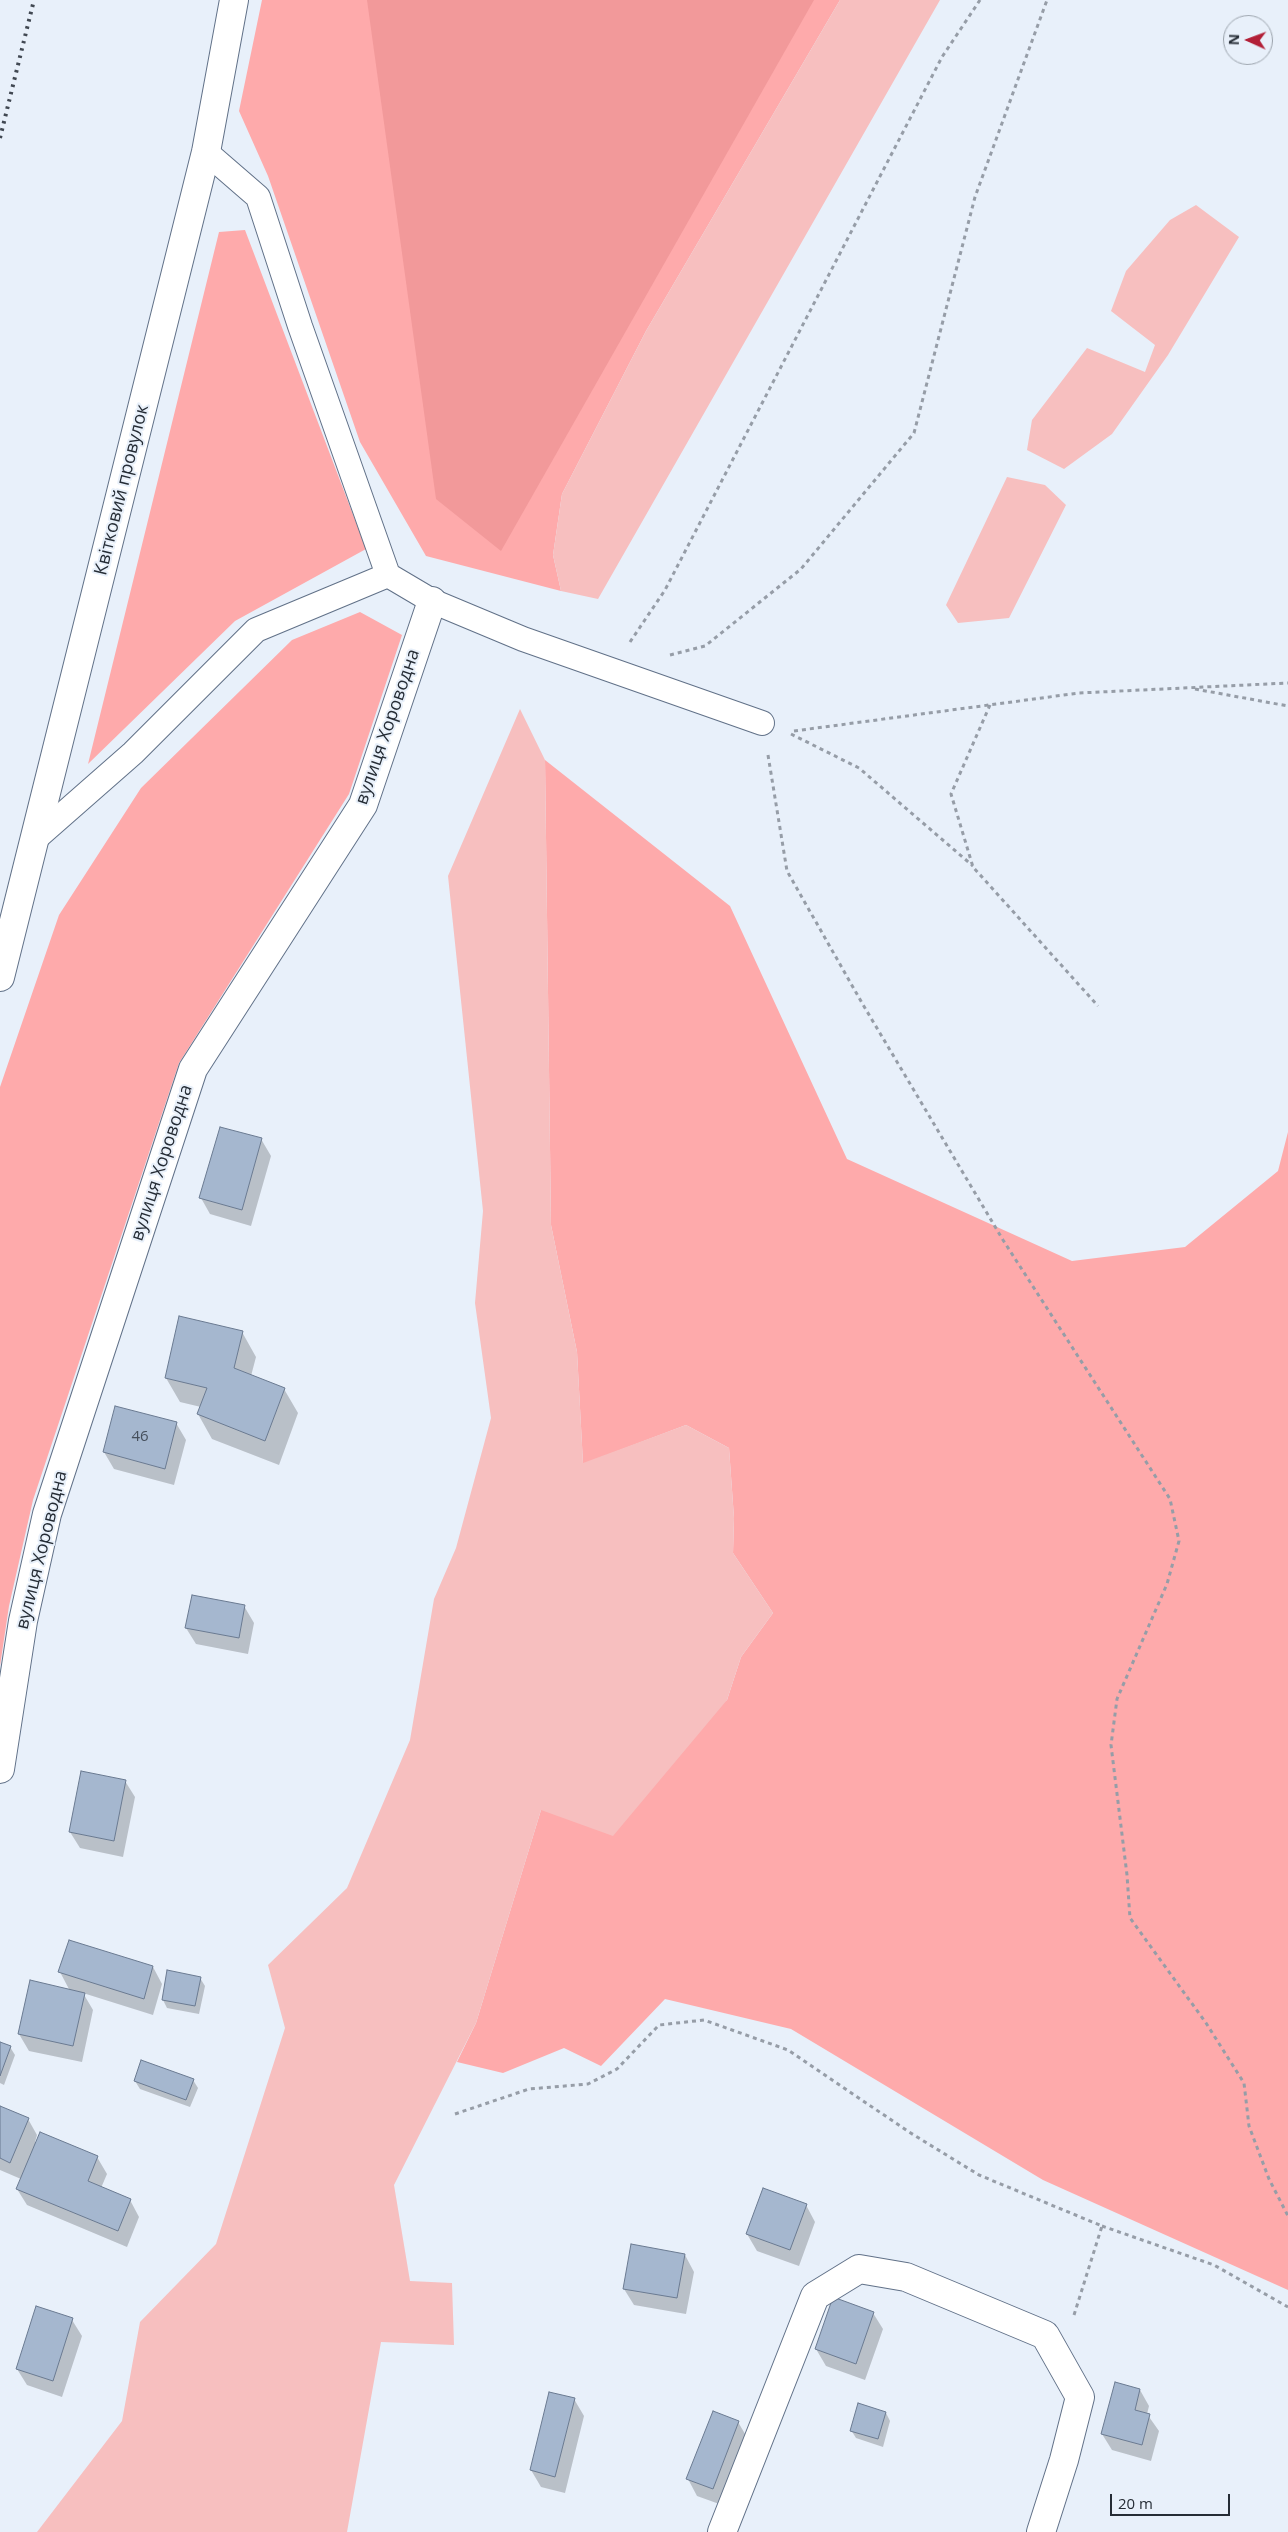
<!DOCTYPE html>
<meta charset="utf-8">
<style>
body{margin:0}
#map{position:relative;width:1288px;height:2532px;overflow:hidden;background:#e8f0fa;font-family:"Open Sans",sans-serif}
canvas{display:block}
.north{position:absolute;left:1223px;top:15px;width:50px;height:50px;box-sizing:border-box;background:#e8f0fa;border:1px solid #9aa2ab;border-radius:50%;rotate:272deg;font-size:14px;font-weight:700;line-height:20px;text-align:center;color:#252c35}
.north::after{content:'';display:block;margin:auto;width:18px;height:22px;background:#b21f37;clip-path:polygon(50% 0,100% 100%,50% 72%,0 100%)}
.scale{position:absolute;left:1110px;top:2494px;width:120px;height:22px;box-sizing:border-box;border:2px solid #252c35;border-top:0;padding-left:6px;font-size:15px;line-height:18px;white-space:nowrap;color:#252c35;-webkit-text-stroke:4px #e8f0fa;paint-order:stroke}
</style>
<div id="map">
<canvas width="1288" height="2532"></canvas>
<div class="north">N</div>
<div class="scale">20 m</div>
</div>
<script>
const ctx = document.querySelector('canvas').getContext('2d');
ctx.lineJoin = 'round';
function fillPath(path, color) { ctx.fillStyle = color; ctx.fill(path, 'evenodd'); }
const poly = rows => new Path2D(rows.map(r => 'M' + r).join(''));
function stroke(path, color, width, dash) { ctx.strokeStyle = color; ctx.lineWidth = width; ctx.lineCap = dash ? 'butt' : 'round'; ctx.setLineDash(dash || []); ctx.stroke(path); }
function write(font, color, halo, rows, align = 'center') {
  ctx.font = font + ' "Open Sans",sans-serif'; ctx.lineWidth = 4; ctx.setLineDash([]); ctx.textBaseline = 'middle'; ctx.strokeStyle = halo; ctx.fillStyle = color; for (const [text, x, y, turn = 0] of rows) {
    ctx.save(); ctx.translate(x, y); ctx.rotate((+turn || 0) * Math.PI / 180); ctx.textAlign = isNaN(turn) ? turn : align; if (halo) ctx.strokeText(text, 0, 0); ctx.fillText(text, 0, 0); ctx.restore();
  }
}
const green = poly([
 [262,0,840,0,646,331,562,494,553,555,561,591,426,556,360,442,268,176,239,111],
 [245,230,366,549,235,621,88,764,219,232],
 [360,612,402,635,349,794,179,1063,33,1500,9,1606,0,1666,0,1087,59,915,141,788,292,640],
 [545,760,730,906,847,1159,1072,1261,1185,1247,1278,1171,1288,1132,1288,2290,1043,2180,791,2029,665,1999,601,2066,564,2048,503,2073,457,2062,476,2023,541,1810,727,1700,741,1657,773,1613,733,1553,734,1518,729,1448,686,1425,583,1464,577,1352,551,1225]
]);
const forest = poly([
 [367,0,814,0,501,551,436,499]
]);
const water = poly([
 [840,0,940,0,598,599,561,591,553,555,562,494,646,331],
 [1196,205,1239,237,1168,355,1112,434,1064,469,1027,450,1032,420,1087,348,1145,372,1155,345,1111,311,1126,271,1170,220],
 [1007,477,1045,485,1066,505,1009,618,958,623,946,605],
 [520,709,545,760,551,1225,577,1352,583,1463,686,1425,729,1448,734,1518,733,1553,773,1613,741,1657,727,1700,613,1836,541,1810,476,2023,394,2185,410,2281,452,2283,454,2345,381,2342,347,2532,37,2532,122,2421,140,2322,216,2244,285,2028,268,1965,347,1888,410,1740,434,1599,456,1548,491,1418,475,1303,483,1211,448,876]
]);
const shadow = poly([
 [261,1139,271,1156,251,1226,210,1214,201,1198],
 [242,1332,256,1357,251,1376,284,1389,298,1413,279,1465,212,1439,198,1414,201,1407,180,1402,166,1378],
 [176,1423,186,1440,174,1485,114,1469,104,1452],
 [244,1606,254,1623,248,1654,196,1644,186,1628],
 [125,1781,135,1797,123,1857,80,1848,70,1832],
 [153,1967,162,1984,153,2015,83,1993,93,2010,82,2062,29,2051,19,2034,70,1991,60,1972],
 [200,1978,205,1986,199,2014,167,2008,163,2000],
 [0,2043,10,2047,15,2055,4,2085,0,2083],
 [193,2080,198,2088,190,2107,140,2089,135,2081],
 [0,2107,28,2119,37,2135,35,2142,97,2157,107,2174,101,2188,130,2200,139,2217,127,2247,27,2205,17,2189,21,2179,0,2170],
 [806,2205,815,2222,799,2266,757,2251,747,2234],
 [685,2255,694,2272,686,2314,634,2305,624,2289],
 [873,2313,883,2329,865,2380,826,2366,816,2349],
 [72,2320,82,2336,62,2397,27,2385,17,2369],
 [1140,2390,1149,2406,1147,2414,1159,2431,1151,2461,1112,2450,1102,2434],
 [574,2399,584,2416,565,2493,541,2487,531,2470],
 [859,2405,886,2413,890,2421,883,2447,856,2438,851,2430],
 [714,2413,738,2422,748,2439,722,2505,697,2496,688,2479]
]);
const building = poly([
 [220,1127,262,1138,242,1210,199,1198,220,1127],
 [179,1316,243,1331,234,1368,285,1388,265,1441,197,1414,207,1388,165,1378,179,1316],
 [115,1406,177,1422,165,1469,103,1452,115,1406],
 [192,1595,245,1605,239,1638,185,1628,192,1595],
 [81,1771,126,1780,114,1841,69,1832,81,1771],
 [69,1940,153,1966,144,1999,58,1972,69,1940],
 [167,1970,201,1977,195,2006,162,2000,167,1970],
 [30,1980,85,1993,73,2046,18,2034,30,1980],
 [0,2042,11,2046,0,2076,0,2042],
 [141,2060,194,2079,186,2100,134,2081,141,2060],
 [0,2106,29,2118,10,2163,0,2158,0,2106],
 [40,2132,98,2156,88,2181,131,2199,118,2231,16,2189,40,2132],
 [763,2188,807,2204,790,2250,746,2234,763,2188],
 [631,2244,685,2254,677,2298,623,2289,631,2244],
 [833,2297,874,2312,856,2364,815,2349,833,2297],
 [36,2306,73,2318,53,2381,16,2369,36,2306],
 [1115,2382,1140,2389,1135,2410,1150,2414,1142,2445,1101,2434,1115,2382],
 [549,2392,575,2398,555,2477,530,2470,549,2392],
 [858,2403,886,2412,878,2439,850,2431,858,2403],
 [713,2411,739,2421,713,2489,686,2479,713,2411]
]);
const path = poly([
 [630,642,665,590,942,57,980,0],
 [670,655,705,646,801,569,914,433,975,197,1047,0],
 [1195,689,1288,706],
 [990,705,951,794,973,867,1098,1006],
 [794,731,1079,693,1288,683],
 [791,734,859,768,973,866],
 [768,755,787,871,862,1003,1003,1240,1170,1499,1179,1541,1167,1584,1117,1699,1111,1745,1127,1875,1130,1918,1206,2023,1244,2083,1249,2126,1269,2179,1288,2216],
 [455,2114,529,2089,588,2084,617,2069,659,2025,704,2020,788,2050,909,2132,979,2175,1102,2226,1074,2315],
 [1102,2226,1214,2265,1288,2307]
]);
const lane = poly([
 [206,152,258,197,300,326,388,575],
 [35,839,133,753,256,630,388,575,432,601,523,639,762,723]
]);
const street = poly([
 [0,977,206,152,234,0],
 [0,1769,23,1621,47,1514,193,1069,363,805,432,601],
 [722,2532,815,2296,859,2269,906,2277,1045,2335,1080,2397,1064,2460,1041,2532]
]);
const rail = poly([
 [0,138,34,0]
]);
const numberNames = [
 ["46",140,1437]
];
const streetNames = [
 ["Квітковий провулок",122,490,-76],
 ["вулиця Хороводна",388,727,-71],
 ["вулиця Хороводна",162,1163,-72],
 ["вулиця Хороводна",42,1550,-76]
];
fillPath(green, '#feaaab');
fillPath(forest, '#f2999a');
fillPath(water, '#f7bfbf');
fillPath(shadow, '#0003');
fillPath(building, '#a5b7cf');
stroke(building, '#6a7a91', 1);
stroke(lane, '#617188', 26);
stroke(street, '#617188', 30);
stroke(path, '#969da7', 3, [4, 4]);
stroke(lane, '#fff', 24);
stroke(street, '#fff', 28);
stroke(rail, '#414852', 4, [2.5, 5]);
write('15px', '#454f5c', null, numberNames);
write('18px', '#252c35', '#e8f0fa', streetNames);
</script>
